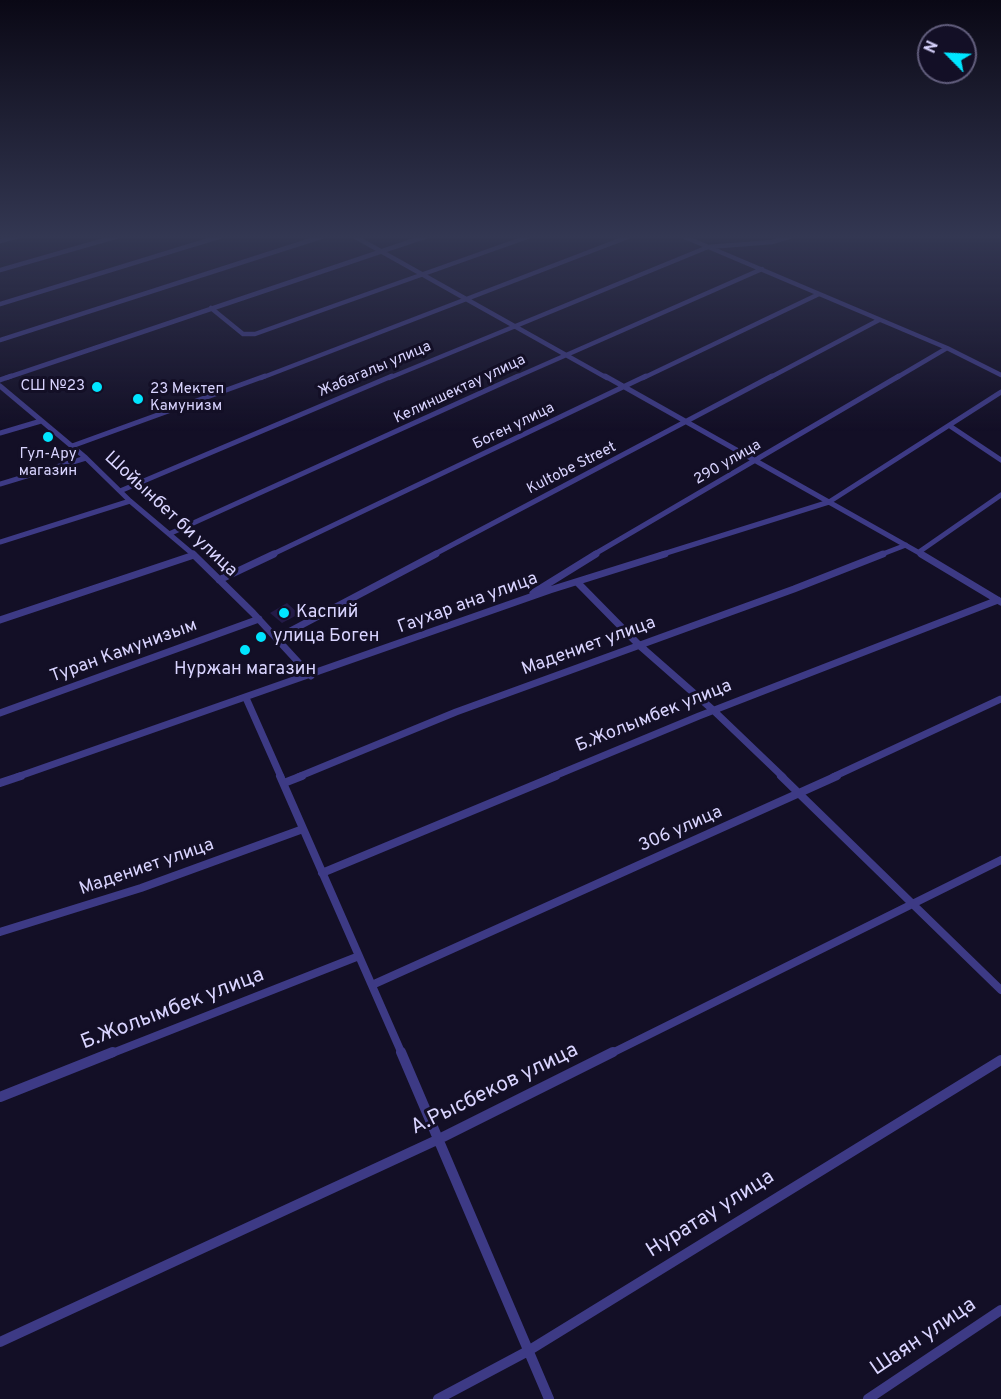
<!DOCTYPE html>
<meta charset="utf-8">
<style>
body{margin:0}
#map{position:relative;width:1001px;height:1399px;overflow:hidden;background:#130f26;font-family:Overpass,sans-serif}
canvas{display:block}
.north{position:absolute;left:917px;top:24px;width:60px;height:60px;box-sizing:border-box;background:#130f26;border:2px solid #625e7d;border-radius:50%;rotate:294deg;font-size:16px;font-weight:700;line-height:24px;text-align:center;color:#d9d4ff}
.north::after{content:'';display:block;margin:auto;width:21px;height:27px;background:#00e5ff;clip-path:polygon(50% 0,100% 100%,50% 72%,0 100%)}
</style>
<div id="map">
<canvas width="1001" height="1399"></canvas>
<div class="north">N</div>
</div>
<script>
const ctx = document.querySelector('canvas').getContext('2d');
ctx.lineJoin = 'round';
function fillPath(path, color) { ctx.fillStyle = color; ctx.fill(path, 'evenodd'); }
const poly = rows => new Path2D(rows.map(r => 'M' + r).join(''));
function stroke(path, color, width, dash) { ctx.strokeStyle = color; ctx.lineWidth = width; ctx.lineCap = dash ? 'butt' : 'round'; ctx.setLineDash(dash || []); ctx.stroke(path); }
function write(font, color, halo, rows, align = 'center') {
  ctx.font = font + ' Overpass,sans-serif'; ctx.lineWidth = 6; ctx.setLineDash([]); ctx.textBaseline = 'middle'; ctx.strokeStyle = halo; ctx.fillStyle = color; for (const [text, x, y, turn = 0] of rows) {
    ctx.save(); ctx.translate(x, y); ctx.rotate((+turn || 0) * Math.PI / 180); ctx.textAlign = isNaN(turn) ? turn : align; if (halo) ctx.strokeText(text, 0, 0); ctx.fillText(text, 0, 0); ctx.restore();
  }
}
const building = poly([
 [287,603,299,614,282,623,270,613]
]);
const minorFar4 = poly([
 [352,235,607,378],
 [680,235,947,348,1001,375],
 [0,241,23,235],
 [0,270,122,235],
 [0,304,225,235],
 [211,308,243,334,255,334,533,235],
 [0,340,327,235],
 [6,378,430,235],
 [261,378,633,235],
 [389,378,708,247,772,242,795,235],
 [514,378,762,269],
 [643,378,819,294],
 [769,378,879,320],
 [896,378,947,348]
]);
const minorFar3 = poly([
 [605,376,923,555],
 [0,380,11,376],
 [0,386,86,458,130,501,194,555],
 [950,426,1001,460],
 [0,433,41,421],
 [72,446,265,376],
 [0,484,86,458],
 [120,491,392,376],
 [169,534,518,376],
 [0,542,130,501],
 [919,552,1001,495],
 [271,555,646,376],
 [433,555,772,376],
 [593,555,899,376],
 [660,555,829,502,1001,392],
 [880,555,906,545]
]);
const minorFar2 = poly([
 [193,554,253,613,311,676],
 [921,554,1001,602],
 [219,580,274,554],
 [577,582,639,645,713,710,783,777],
 [533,593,596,554],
 [0,620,194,555],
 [277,638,436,554],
 [246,698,281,777],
 [0,713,259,619],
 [17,777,550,590,665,554],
 [298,777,456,712,794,589,883,554],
 [552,777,699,716,998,600],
 [833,777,1001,699]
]);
const minorFar1 = poly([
 [280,776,402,1054],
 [781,776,1001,990],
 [0,783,21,776],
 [284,783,302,776],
 [322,873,556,776],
 [0,932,141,888,303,829],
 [372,985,837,776],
 [110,1054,359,956],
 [610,1054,1001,860]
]);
const minor = poly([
 [401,1052,549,1399],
 [0,1097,113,1052],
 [0,1342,439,1139,613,1052],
 [438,1399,528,1351,1001,1060],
 [868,1399,1001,1310]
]);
const markers = [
 [97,387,6,"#00e5ff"],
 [138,399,6,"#00e5ff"],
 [48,437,6,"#00e5ff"],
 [284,613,6,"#00e5ff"],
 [261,637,6,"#00e5ff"],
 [245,650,6,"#00e5ff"]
];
const farStreetnames = [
 ["Жабагалы улица",375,370,-23],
 ["Келиншектау улица",460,390,-25],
 ["Боген улица",514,427,-26],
 ["290 улица",728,463,-30],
 ["Kultobe Street",572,469,-27]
];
const farPoinames = [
 ["СШ №23",85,387],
 ["23 Мектеп",150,390,"left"],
 ["Камунизм",150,407,"left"],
 ["Гул-Ару",48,455,"center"],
 ["магазин",48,472,"center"]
];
const streetNames = [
 ["Шойынбет би улица",170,515,43],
 ["Гаухар ана улица",468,604,-20],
 ["Мадениет улица",589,647,-20],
 ["Туран Камунизым",124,652,-20],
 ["Б.Жолымбек улица",654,717,-22],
 ["306 улица",681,830,-24],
 ["Мадениет улица",147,868,-19]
];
const poiNames = [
 ["Каспий",296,613],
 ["улица Боген",273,637],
 ["Нуржан магазин",245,670,"center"]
];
const nearStreetnames = [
 ["Б.Жолымбек улица",173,1010,-21],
 ["А.Рысбеков улица",495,1090,-26],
 ["Нуратау улица",711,1215,-32],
 ["Шаян улица",924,1338,-34]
];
fillPath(building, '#241b47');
stroke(minorFar4, '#3d3a85', 4.5);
stroke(minorFar3, '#3d3a85', 5);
stroke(minorFar2, '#3d3a85', 7);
stroke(minorFar1, '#3d3a85', 8);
stroke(minor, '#3d3a85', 10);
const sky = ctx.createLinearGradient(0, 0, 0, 431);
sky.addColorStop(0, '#0a0815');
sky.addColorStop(0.55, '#333752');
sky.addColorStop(1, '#33375200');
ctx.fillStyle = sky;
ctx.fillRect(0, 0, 1001, 431);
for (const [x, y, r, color] of markers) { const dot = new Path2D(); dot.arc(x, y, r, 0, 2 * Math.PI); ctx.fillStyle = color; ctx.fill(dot); stroke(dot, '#130f26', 2); }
write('15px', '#d9d4ff', '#130f26', farStreetnames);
write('15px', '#d9d4ff', '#130f26', farPoinames, 'right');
write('18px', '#d9d4ff', '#130f26', streetNames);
write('18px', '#d9d4ff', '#130f26', poiNames, 'left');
write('21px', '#d9d4ff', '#130f26', nearStreetnames);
</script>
